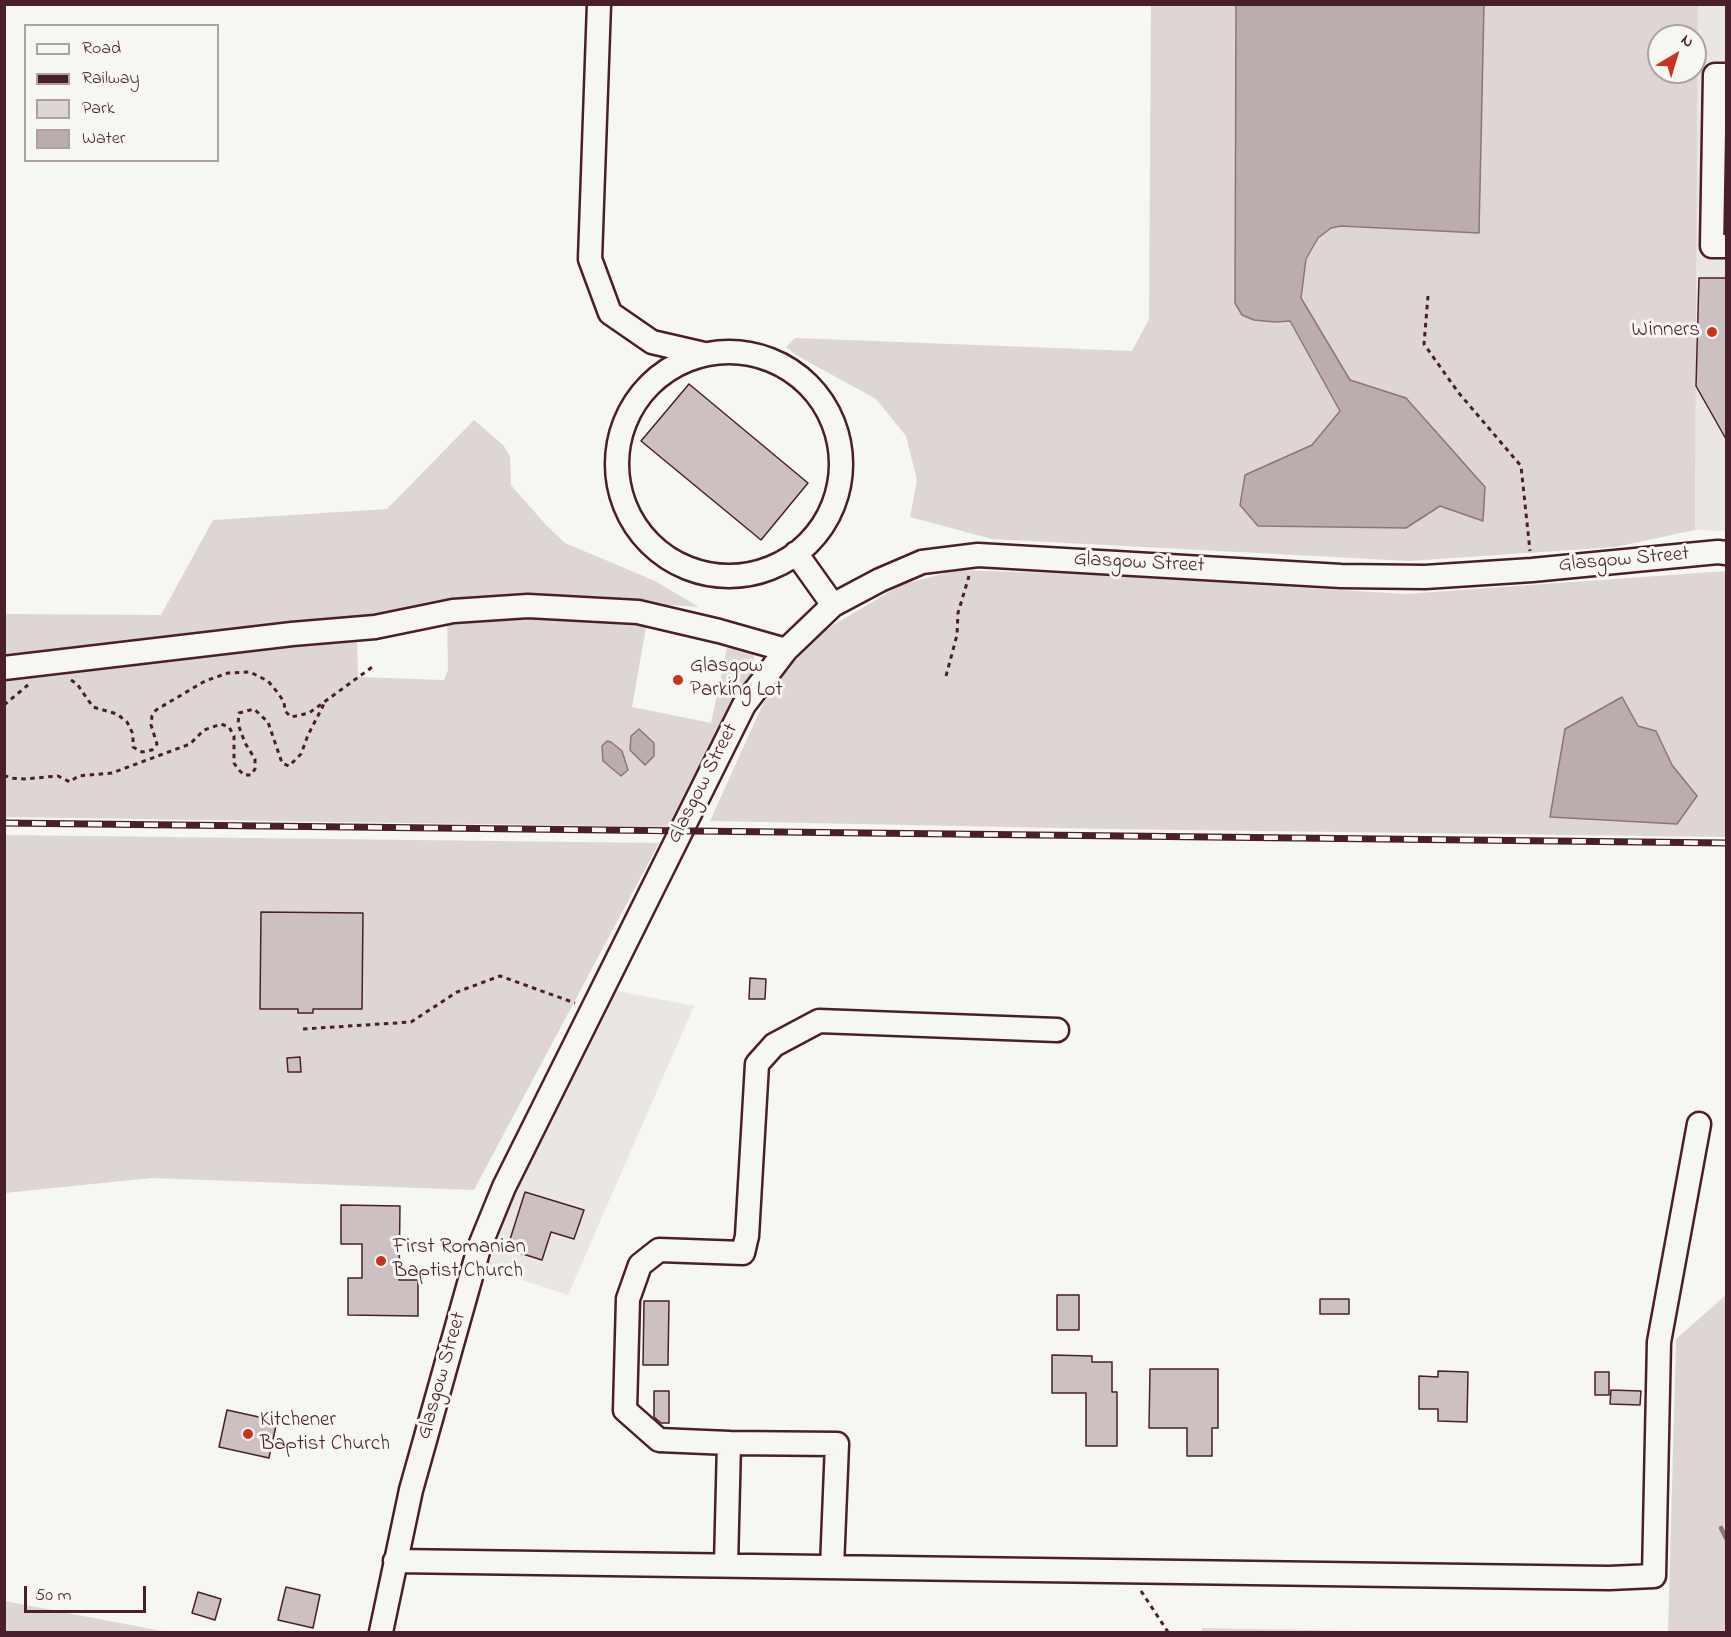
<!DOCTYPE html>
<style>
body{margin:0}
#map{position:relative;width:1731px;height:1637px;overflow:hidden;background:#f6f6f2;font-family:"Indie Flower",sans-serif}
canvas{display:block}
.frame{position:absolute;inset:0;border:6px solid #4a1f2b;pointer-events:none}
.legend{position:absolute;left:24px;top:24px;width:195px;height:138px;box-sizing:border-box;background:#f6f6f2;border:2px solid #b1a0a2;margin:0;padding:8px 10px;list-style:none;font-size:18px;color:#4a1f2b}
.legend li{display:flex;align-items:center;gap:12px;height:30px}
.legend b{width:30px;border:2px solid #b1a0a2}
.north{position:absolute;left:1647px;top:24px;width:60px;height:60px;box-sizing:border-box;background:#f6f6f2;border:2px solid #b1a0a2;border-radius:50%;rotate:38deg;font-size:16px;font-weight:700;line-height:24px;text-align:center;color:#4a1f2b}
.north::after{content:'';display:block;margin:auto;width:21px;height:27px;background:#c8321e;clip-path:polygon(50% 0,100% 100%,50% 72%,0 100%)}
.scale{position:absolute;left:24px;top:1586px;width:122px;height:27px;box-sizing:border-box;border:3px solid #4a1f2b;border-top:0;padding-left:8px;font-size:18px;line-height:21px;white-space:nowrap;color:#4a1f2b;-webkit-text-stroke:4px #f6f6f2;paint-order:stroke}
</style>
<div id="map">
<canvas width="1731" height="1637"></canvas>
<div class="frame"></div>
<ul class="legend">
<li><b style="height:8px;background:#f6f6f2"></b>Road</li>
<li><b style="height:8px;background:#4a1f2b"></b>Railway</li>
<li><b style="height:16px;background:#ddd6d5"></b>Park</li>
<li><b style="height:16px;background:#bbadae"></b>Water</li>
</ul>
<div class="north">N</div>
<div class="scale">50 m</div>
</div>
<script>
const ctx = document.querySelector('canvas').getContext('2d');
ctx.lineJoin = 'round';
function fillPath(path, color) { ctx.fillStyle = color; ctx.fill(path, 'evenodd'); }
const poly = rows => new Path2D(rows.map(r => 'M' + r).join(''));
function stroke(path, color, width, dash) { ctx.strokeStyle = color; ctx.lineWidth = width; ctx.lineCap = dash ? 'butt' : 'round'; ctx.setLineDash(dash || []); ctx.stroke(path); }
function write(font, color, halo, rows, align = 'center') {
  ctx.font = font + ' "Indie Flower",sans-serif'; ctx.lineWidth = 6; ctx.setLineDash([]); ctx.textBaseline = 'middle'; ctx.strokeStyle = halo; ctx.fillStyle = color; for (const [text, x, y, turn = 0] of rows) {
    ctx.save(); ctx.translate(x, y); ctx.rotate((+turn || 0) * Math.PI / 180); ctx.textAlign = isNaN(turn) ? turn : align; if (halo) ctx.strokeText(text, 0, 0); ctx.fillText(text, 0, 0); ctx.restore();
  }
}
const built = poly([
 [1698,5,1726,5,1726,531,1695,530],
 [612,990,694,1006,568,1295,488,1269,513,1190]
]);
const green = poly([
 [1151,5,1236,5,1235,303,1275,322,1289,321,1340,411,1312,445,1246,475,1406,528,1440,506,1483,521,1406,399,1350,380,1301,298,1306,259,1318,238,1331,228,1341,226,1479,233,1484,5,1698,5,1695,530,1615,547,1409,561,992,539,910,517,917,480,906,436,876,399,796,355,786,347,795,338,1132,351,1149,319],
 [1659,36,1695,36,1695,72,1659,72],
 [474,420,504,446,510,457,511,485,546,525,565,543,655,581,699,607,650,604,395,618,5,658,5,614,161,615,213,520,387,509],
 [958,570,1080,574,1405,594,1726,571,1726,837,1109,829,710,821,762,706,779,678,823,631,903,584],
 [627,618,647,622,632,707,711,723,727,648,753,652,755,665,672,827,5,817,4,673,357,634,358,677,444,680,448,670,447,620],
 [5,835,659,843,474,1190,151,1178,5,1193],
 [1726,1295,1726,1632,1668,1632,1676,1339],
 [5,1601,167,1632,5,1632],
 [1202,1628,1408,1632,1202,1632]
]);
const water = poly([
 [1236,5,1484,5,1479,233,1341,226,1331,228,1318,238,1306,259,1301,298,1350,380,1406,398,1485,487,1483,521,1440,506,1406,528,1258,526,1240,505,1245,475,1312,445,1340,411,1290,321,1275,322,1254,320,1242,315,1235,303,1236,5],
 [1622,697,1638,726,1656,731,1672,765,1697,796,1677,824,1550,817,1565,729,1622,697],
 [639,729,654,743,654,756,645,765,630,750,631,736,639,729],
 [607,741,611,742,622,751,628,770,621,776,603,761,602,746,607,741]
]);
const stream = poly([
 [1721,1528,1726,1538]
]);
const building = poly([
 [1699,278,1726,278,1726,439,1696,386,1699,278],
 [689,384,808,483,761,540,641,441,689,384],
 [261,912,363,913,362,1009,313,1009,313,1013,298,1013,298,1009,260,1009,261,912],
 [750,978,766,979,765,999,749,999,750,978],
 [300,1057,301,1072,288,1072,287,1058,300,1057],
 [525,1192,584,1210,574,1239,551,1232,542,1260,507,1249,525,1192],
 [341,1205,400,1206,399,1280,418,1280,418,1316,348,1315,348,1278,362,1278,362,1244,341,1244,341,1205],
 [1057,1295,1079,1295,1079,1330,1057,1330,1057,1295],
 [1320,1299,1349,1299,1349,1314,1320,1314,1320,1299],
 [644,1301,669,1301,668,1365,643,1365,644,1301],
 [1052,1355,1092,1356,1092,1362,1112,1362,1112,1392,1117,1392,1117,1446,1086,1446,1086,1393,1052,1393,1052,1355],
 [1150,1369,1218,1369,1218,1428,1212,1428,1212,1456,1187,1456,1187,1428,1149,1428,1150,1369],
 [1438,1371,1468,1372,1467,1422,1438,1421,1438,1409,1419,1409,1419,1376,1438,1377,1438,1371],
 [1595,1372,1609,1372,1609,1395,1595,1395,1595,1372],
 [1611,1390,1641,1391,1640,1405,1610,1404,1611,1390],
 [654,1391,669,1391,669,1423,661,1423,654,1417,654,1391],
 [227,1410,277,1421,269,1458,219,1447,227,1410],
 [286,1587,320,1595,313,1628,278,1620,286,1587],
 [198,1592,221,1599,215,1620,192,1613,198,1592]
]);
const path = poly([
 [1428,296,1424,344,1458,392,1521,466,1530,551],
 [946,676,957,635,958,613,969,576],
 [71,680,77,684,93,707,117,714,127,722,133,734,133,747,142,752,152,750,157,744,151,725,152,716,156,710,205,681,228,673,250,672,268,681,278,693,284,702,285,711,291,717,309,713,375,665],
 [4,705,28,685],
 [4,775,10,778,24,779,58,776,70,782,78,776,112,773,190,744,204,730,221,724,229,727,234,736,234,763,238,769,244,775,251,775,255,769,255,759,245,743,238,724,239,713,254,709,268,722,282,763,289,766,301,754,308,735,325,702],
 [303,1029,411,1022,457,992,500,976,575,1003],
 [1141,1591,1168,1632]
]);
const minor = poly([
 [599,4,590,259,610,313,652,342,704,354],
 [1726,75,1715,75,1712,246,1726,246],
 '617 464a112 112 0 1 1 224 0a112 112 0 1 1-224 0Z',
 [796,553,833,605],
 [4,668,292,634,375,627,453,611,528,606,638,612,719,631,786,650],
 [729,1443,659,1440,625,1410,628,1299,640,1265,659,1250,743,1253,747,1236,757,1064,774,1045,819,1021,1057,1030],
 [395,1561,1609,1578,1654,1576,1659,1342,1699,1124],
 [726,1565,729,1443,837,1444,832,1567],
 [381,1632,411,1490,479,1248,504,1187,744,705,786,650,833,605,880,580,922,562,978,555,1341,576,1425,577,1532,570,1718,552,1726,553]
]);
const rail = poly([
 [4,823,1726,843]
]);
const markers = [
 [1712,332,6,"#c8321e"],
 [678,680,6,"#c8321e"],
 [381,1261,6,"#c8321e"],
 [248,1434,6,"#c8321e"]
];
const poiNames = [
 ["Winners",1700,332,"right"],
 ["Glasgow",690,668],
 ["Parking Lot",690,692],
 ["First Romanian",393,1249],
 ["Baptist Church",393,1273],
 ["Kitchener",260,1422],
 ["Baptist Church",260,1446]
];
const streetNames = [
 ["Glasgow Street",1624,561,-5],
 ["Glasgow Street",1139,564,3],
 ["Glasgow Street",704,784,-63],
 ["Glasgow Street",443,1376,-74]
];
fillPath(built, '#e9e6e3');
fillPath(green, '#ddd6d5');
fillPath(water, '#bbadae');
stroke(water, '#8e747a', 1.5);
stroke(stream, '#8e747a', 4.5);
fillPath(building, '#ccc1c0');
stroke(building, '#4a1f2b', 1.5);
stroke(minor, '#4a1f2b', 27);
stroke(path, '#4a1f2b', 3, [4.5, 4.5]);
stroke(minor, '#f6f6f2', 22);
stroke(rail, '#4a1f2b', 7);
stroke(rail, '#f6f6f2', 4.5, [14]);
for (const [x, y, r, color] of markers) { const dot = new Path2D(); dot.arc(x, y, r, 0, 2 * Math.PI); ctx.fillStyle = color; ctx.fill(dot); stroke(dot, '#f6f6f2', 2); }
write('21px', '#4a1f2b', '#f6f6f2', poiNames, 'left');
write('21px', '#4a1f2b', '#f6f6f2', streetNames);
</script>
